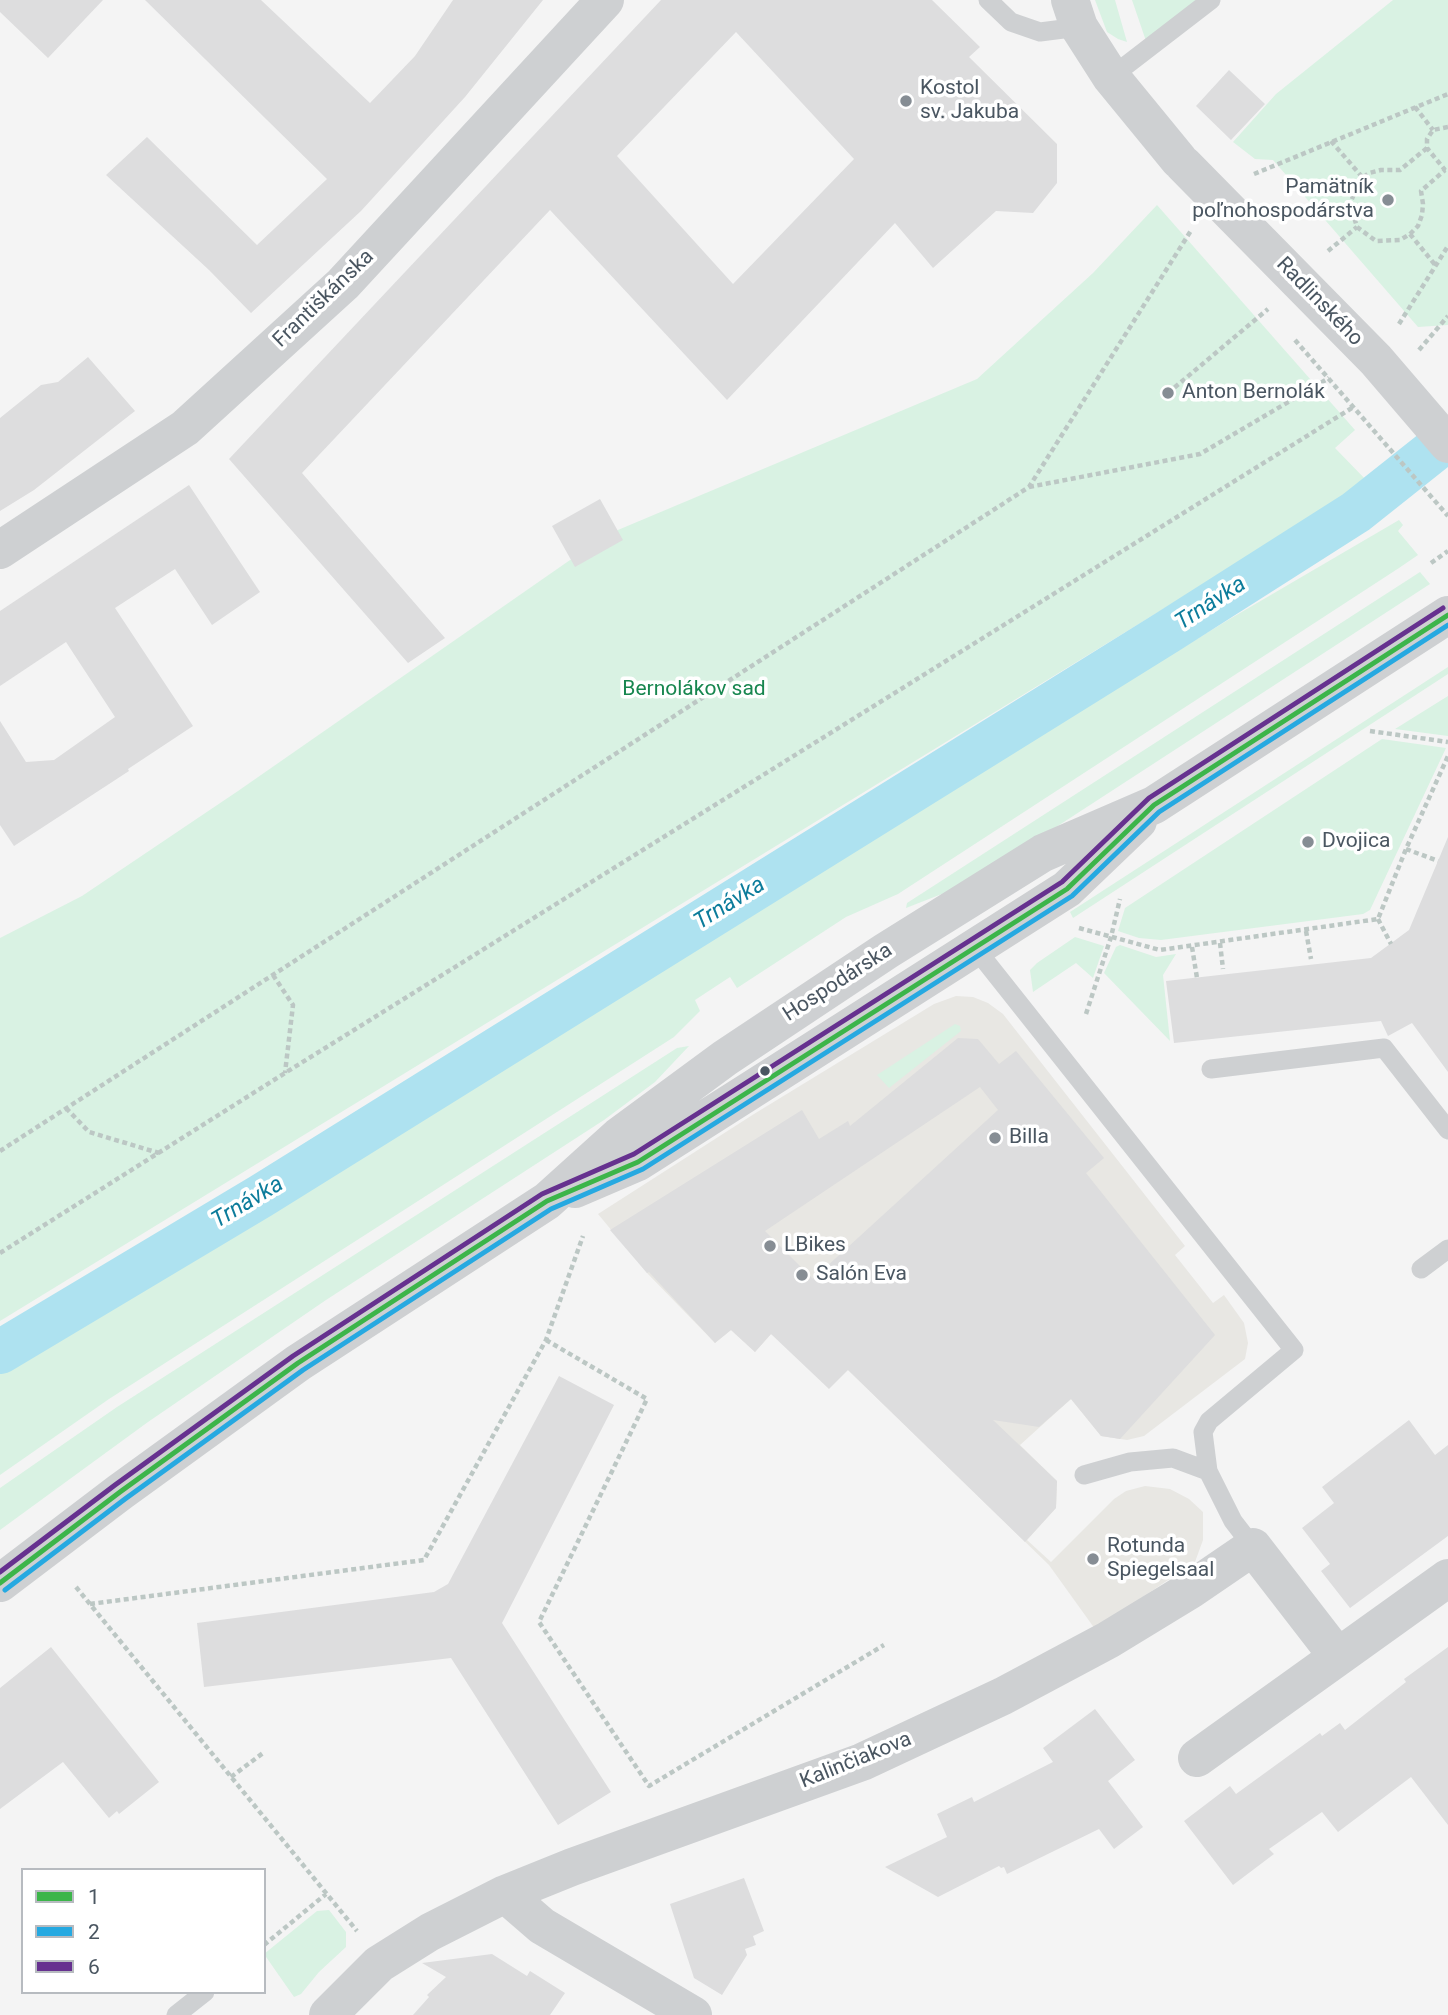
<!DOCTYPE html>
<meta charset="utf-8">
<style>
body{margin:0}
#map{position:relative;width:1448px;height:2015px;overflow:hidden;background:#f4f4f4;font-family:Roboto,sans-serif}
canvas{display:block}
.legend{position:absolute;left:21px;top:1868px;width:245px;height:126px;box-sizing:border-box;background:#fff;border:2px solid #b7bbc0;margin:0;padding:9px 12px;list-style:none;font-size:21px;color:#4a5661}
.legend li{display:flex;align-items:center;gap:14px;height:35px}
.legend b{width:35px;border:2px solid #b7bbc0}
</style>
<div id="map">
<canvas width="1448" height="2015"></canvas>
<ul class="legend">
<li><b style="height:9px;background:#3cb54a"></b>1</li>
<li><b style="height:9px;background:#26a9e1"></b>2</li>
<li><b style="height:9px;background:#66318f"></b>6</li>
</ul>
</div>
<script>
const ctx = document.querySelector('canvas').getContext('2d');
ctx.lineJoin = 'round';
function fillPath(path, color) { ctx.fillStyle = color; ctx.fill(path, 'evenodd'); }
const poly = rows => new Path2D(rows.map(r => 'M' + r).join(''));
function stroke(path, color, width, dash) { ctx.strokeStyle = color; ctx.lineWidth = width; ctx.lineCap = dash ? 'butt' : 'round'; ctx.setLineDash(dash || []); ctx.stroke(path); }
function write(font, color, halo, rows, align = 'center') {
  ctx.font = font + ' Roboto,sans-serif'; ctx.lineWidth = 7; ctx.setLineDash([]); ctx.textBaseline = 'middle'; ctx.strokeStyle = halo; ctx.fillStyle = color; for (const [text, x, y, turn = 0] of rows) {
    ctx.save(); ctx.translate(x, y); ctx.rotate((+turn || 0) * Math.PI / 180); ctx.textAlign = isNaN(turn) ? turn : align; if (halo) ctx.strokeText(text, 0, 0); ctx.fillText(text, 0, 0); ctx.restore();
  }
}
const commercial = poly([
 [956,996,973,997,988,1003,1003,1014,1185,1246,1175,1255,1213,1303,1224,1295,1244,1323,1248,1343,1245,1359,1144,1436,1127,1440,1101,1436,1071,1399,1020,1445,1057,1481,1056,1508,1027,1540,1051,1562,1114,1499,1126,1491,1145,1486,1170,1489,1189,1499,1203,1512,1203,1540,1195,1562,1095,1629,1049,1565,848,1370,771,1334,755,1352,731,1330,715,1343,647,1273,598,1214,754,1114,934,1004]
]);
const green = poly([
 [1095,0,1115,0,1127,42,1118,39,1107,32],
 [1132,0,1195,0,1195,2,1146,41],
 [1393,0,1448,0,1448,325,1418,327,1273,160,1255,159,1233,142,1276,94],
 [1157,205,1355,430,1335,448,1369,483,0,1321,0,938,82,896,238,791,606,535,977,379,1093,273],
 [1399,520,1403,525,1398,531,1418,555,1399,568,898,894,846,917,737,988,730,977,695,1000,700,1011,674,1037,109,1399,0,1475,0,1370,1228,620],
 [1420,572,1430,584,970,883,906,908,907,903],
 [1448,667,1448,674,1073,918,1070,912],
 [1448,696,1448,736,1395,729],
 [1382,739,1446,748,1370,910,1363,914,1161,940,1139,938,1118,931,1125,908],
 [1075,937,1104,946,1093,978,1076,963,1033,992,1030,970,1037,963],
 [1120,945,1156,957,1176,954,1163,975,1170,1041,1104,973,1116,947],
 [955,1024,960,1026,961,1031,889,1088,877,1075],
 [689,1046,655,1082,604,1120,326,1300,148,1422,0,1530,0,1488,117,1407,677,1048],
 [329,1910,346,1932,346,1947,319,1972,301,1994,294,1997,264,1954,317,1911]
]);
const canal = poly([
 [0,1352,261,1196,1169,631,1356,512,1448,439]
]);
const building = poly([
 [0,0,103,0,48,58,0,12],
 [145,0,261,0,370,103,415,56,453,0,543,0,465,97,361,211,251,313,209,270,106,175,147,137,257,245,327,179],
 [661,0,932,0,980,47,969,57,1057,144,1057,183,1033,213,996,211,933,268,895,223,727,400,550,210,302,473,445,638,408,663,229,459],
 [736,32,854,159,733,284,617,156],
 [1229,70,1265,104,1231,140,1196,106],
 [88,357,135,411,34,490,0,511,0,418,41,385,58,382],
 [189,485,260,592,212,625,175,569,115,608,193,726,128,769,129,771,14,846,0,825,0,721,26,762,54,760,115,717,66,642,0,686,0,611],
 [600,499,623,540,575,567,552,526],
 [1448,837,1448,1072,1412,1023,1388,1036,1381,1021,1174,1043,1166,981,1371,958,1409,930],
 [958,1038,978,1039,999,1064,1016,1051,1104,1158,1086,1173,1215,1335,1120,1439,1101,1436,1071,1399,1039,1427,993,1420,1057,1481,1056,1508,1025,1542,848,1370,829,1389,771,1334,755,1352,731,1330,715,1343,649,1272,647,1273,610,1230,802,1110,819,1139,848,1121,850,1126],
 [980,1087,998,1110,813,1279,765,1231],
 [559,1376,614,1405,502,1623,611,1792,558,1825,451,1658,204,1687,197,1623,434,1592,448,1584],
 [1409,1420,1435,1455,1448,1445,1448,1536,1350,1608,1321,1571,1330,1564,1302,1528,1334,1503,1322,1487],
 [51,1647,159,1782,119,1814,117,1811,109,1818,63,1762,0,1809,0,1688],
 [1448,1647,1448,1825,1411,1777,1338,1832,1322,1812,1269,1849,1274,1854,1233,1885,1184,1821,1230,1786,1236,1794,1320,1733,1322,1736,1340,1723,1345,1730,1406,1682,1404,1679],
 [1095,1709,1135,1760,1108,1781,1143,1827,1114,1849,1099,1829,1007,1874,1004,1867,1001,1868,999,1866,938,1897,885,1867,947,1837,937,1814,972,1797,974,1802,1053,1762,1043,1748],
 [744,1878,764,1931,753,1936,756,1945,745,1949,747,1955,722,1995,694,1978,670,1904],
 [492,1954,527,1976,530,1971,565,1993,550,2015,413,2015,429,1997,427,1995,446,1977,422,1963]
]);
const path = poly([
 [1415,107,1433,130],
 [1448,127,1433,130,1427,139,1427,148,1445,170,1448,171],
 [1331,141,1363,178],
 [1427,148,1400,170,1381,170,1369,173,1359,181,1350,204,1357,227,1376,241,1400,240,1410,234,1418,226,1422,215,1423,204,1421,191,1445,170],
 [1254,174,1448,94],
 [1410,234,1436,266],
 [1328,251,1357,227],
 [1399,324,1448,246],
 [1295,340,1448,516],
 [1419,350,1448,316],
 [1168,393,1268,309],
 [1029,487,1200,454,1329,378],
 [1431,563,1448,551],
 [1370,731,1448,742],
 [1406,849,1438,861],
 [1378,919,1391,944],
 [1079,928,1160,950,1378,919,1406,849,1448,756],
 [1306,931,1311,959],
 [1220,943,1223,969],
 [1192,947,1197,978],
 [273,975,293,1005,285,1073],
 [1086,1014,1111,937,1120,899],
 [66,1108,89,1132,159,1153],
 [0,1151,1029,487,1192,229],
 [0,1253,285,1073,1355,406],
 [546,1340,647,1399,539,1622,649,1786,884,1645],
 [76,1587,357,1931],
 [90,1604,424,1560,546,1340,583,1236],
 [231,1777,263,1753],
 [264,1945,326,1894]
]);
const service = poly([
 [988,0,1011,22,1040,32,1079,27],
 [1111,77,1211,0],
 [975,948,1294,1350,1209,1421,1203,1432,1208,1471,1233,1521,1253,1547],
 [1211,1069,1384,1048,1448,1130],
 [1421,1269,1448,1249],
 [1084,1475,1130,1462,1173,1458,1208,1471],
 [176,2015,205,1992]
]);
const minor = poly([
 [1070,0,1079,27,1111,77,1179,160],
 [1184,165,1376,360,1448,444],
 [0,550,185,428,343,284,605,0],
 [1197,1758,1448,1578],
 [505,1894,542,1926,693,2015],
 [328,2015,379,1964,430,1932,505,1894,572,1867,862,1762,1003,1696,1108,1640,1190,1590,1253,1547,1338,1657]
]);
const tertiary = poly([
 [575,1189,638,1162,1067,889,1138,821],
 [0,1583,120,1492,298,1363,547,1201,619,1136,725,1058,886,951,1043,853,1154,805,1448,615]
]);
const bus1 = poly([
 [0,1583,120,1492,298,1363,547,1201,638,1162,1067,889,1154,805,1448,615]
]);
const bus2 = poly([
 [5,1590,125,1499,303,1370,551,1209,643,1169,1072,896,1159,812,1448,625]
]);
const bus3 = poly([
 [0,1572,115,1485,293,1356,542,1194,634,1154,1062,882,1149,798,1443,608]
]);
const markers = [
 [906,101,7,"#868d94"],
 [1388,200,7,"#868d94"],
 [1168,393,7,"#868d94"],
 [1308,842,7,"#868d94"],
 [765,1071,6,"#4a5661"],
 [995,1138,7,"#868d94"],
 [770,1246,7,"#868d94"],
 [802,1275,7,"#868d94"],
 [1093,1559,7,"#868d94"]
];
const poiNames = [
 ["Kostol",920,89],
 ["sv. Jakuba",920,113],
 ["Pamätník",1374,188,"right"],
 ["poľnohospodárstva",1374,212,"right"],
 ["Anton Bernolák",1182,393],
 ["Dvojica",1322,842],
 ["Billa",1009,1138],
 ["LBikes",784,1246],
 ["Salón Eva",816,1275],
 ["Rotunda",1107,1547],
 ["Spiegelsaal",1107,1571]
];
const streetNames = [
 ["Františkánska",324,299,-44],
 ["Radlinského",1319,302,46],
 ["Hospodárska",838,983,-33],
 ["Kalinčiakova",856,1761,-22]
];
const parkNames = [
 ["Bernolákov sad",694,690]
];
const waterNames = [
 ["Trnávka",1211,604,-33],
 ["Trnávka",730,904,-32],
 ["Trnávka",248,1203,-31]
];
fillPath(commercial, '#e8e7e3');
fillPath(green, '#d9f2e3');
stroke(canal, '#aee2f0', 44);
fillPath(building, '#ddddde');
stroke(path, '#bcc7c4', 4.5, [5, 3.5]);
stroke(service, '#ced0d2', 19);
stroke(minor, '#ced0d2', 38);
stroke(tertiary, '#ced0d2', 38);
stroke(bus1, '#3cb54a', 5);
stroke(bus2, '#26a9e1', 5);
stroke(bus3, '#66318f', 5);
for (const [x, y, r, color] of markers) { const dot = new Path2D(); dot.arc(x, y, r, 0, 2 * Math.PI); ctx.fillStyle = color; ctx.fill(dot); stroke(dot, '#fff', 2.5); }
write('21px', '#4a5661', '#fff', poiNames, 'left');
write('21px', '#4a5661', '#fff', streetNames);
write('21px', '#17864f', '#fff', parkNames);
write('italic 23px', '#0c7c9b', '#fff', waterNames);
</script>
